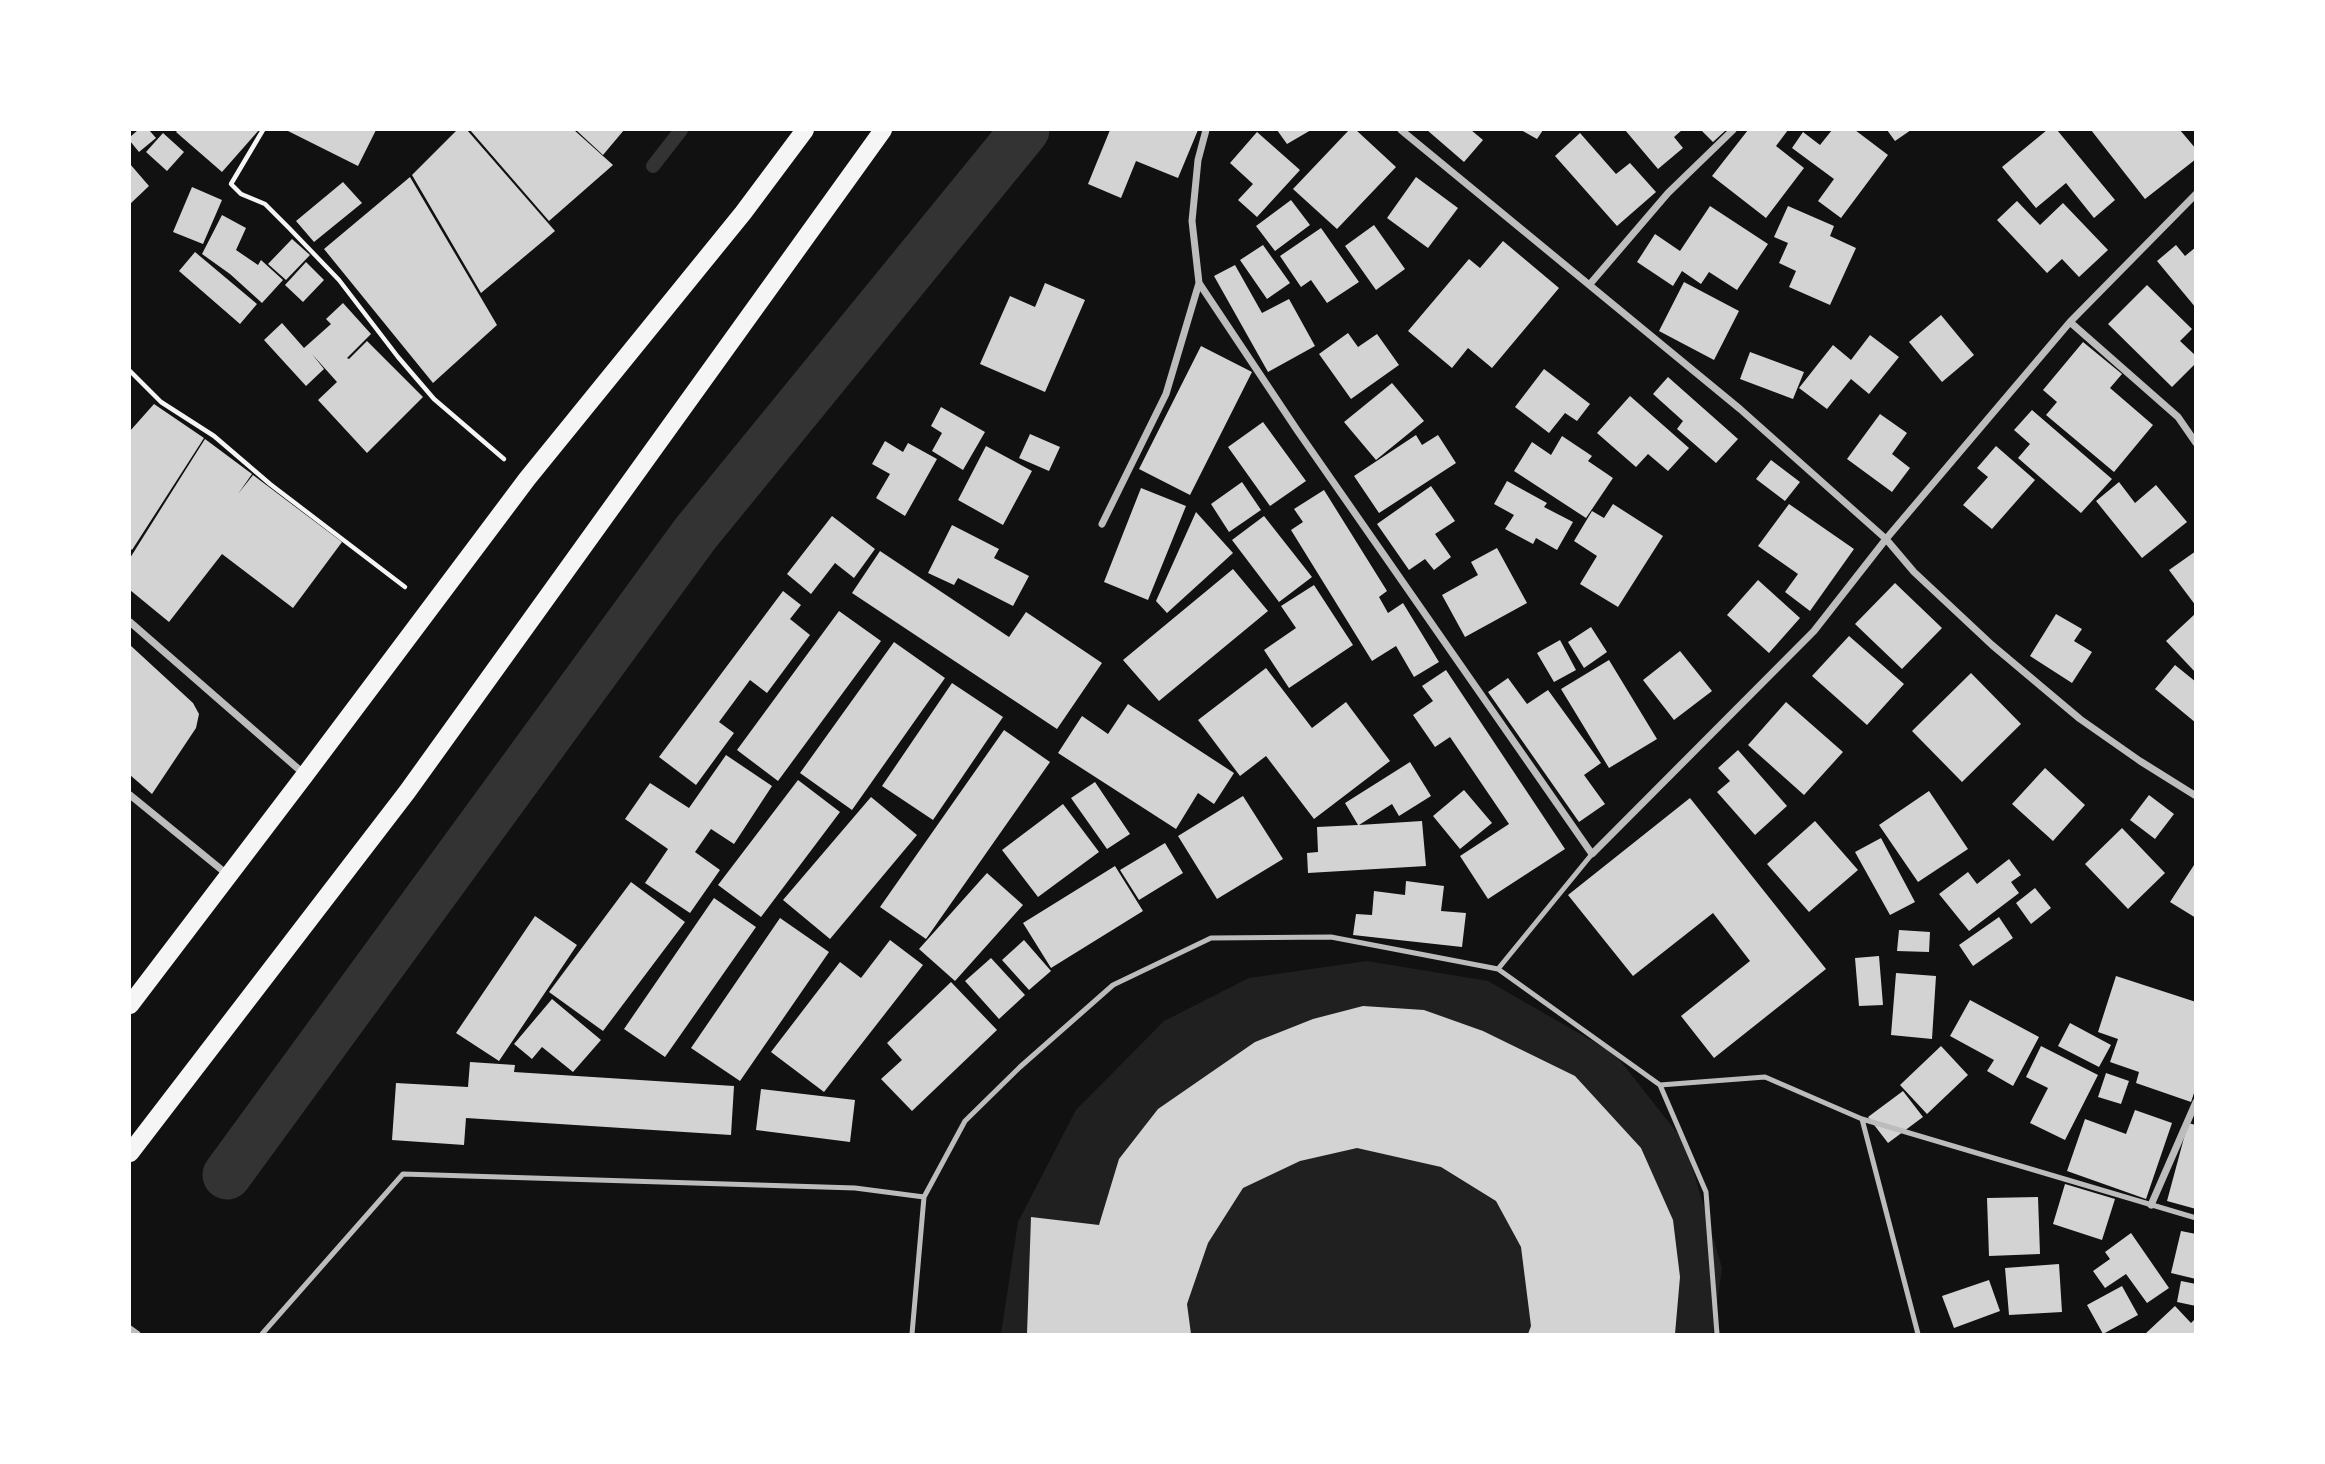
<!DOCTYPE html>
<style>
body{margin:0}
#map{position:relative;width:2325px;height:1464px;overflow:hidden;background:#111;font-family:"Fira Sans",sans-serif}
canvas{display:block}
.frame{position:absolute;inset:0;border:131px solid #fff;pointer-events:none}
</style>
<div id="map">
<canvas width="2325" height="1464"></canvas>
<div class="frame"></div>
</div>
<script>
const ctx = document.querySelector('canvas').getContext('2d');
ctx.lineJoin = 'round';
function fillPath(path, color) { ctx.fillStyle = color; ctx.fill(path, 'evenodd'); }
const poly = rows => new Path2D(rows.map(r => 'M' + r).join(''));
function stroke(path, color, width, dash) { ctx.strokeStyle = color; ctx.lineWidth = width; ctx.lineCap = dash ? 'butt' : 'round'; ctx.setLineDash(dash || []); ctx.stroke(path); }
const green = poly([
 [1367,961,1488,981,1615,1054,1685,1143,1722,1268,1713,1334,1001,1334,1018,1222,1076,1110,1164,1021,1249,978]
]);
const stream = poly([
 [653,166,681,130]
]);
const canal = poly([
 [227,1175,695,534,1025,130]
]);
const building = poly([
 [138,130,149,130,156,138,139,152,130,141,130,137],
 [178,130,259,130,222,172,176,132],
 [286,130,376,130,358,166],
 [457,130,467,130,555,231,481,293,412,175],
 [470,130,574,130,613,165,549,221],
 [576,130,624,130,603,155],
 [1110,130,1144,131,1198,130,1178,178,1136,161,1121,198,1088,184],
 [1277,130,1311,130,1287,144],
 [1349,130,1356,130,1396,167,1337,229,1293,189],
 [1427,130,1471,130,1483,140,1464,162],
 [1521,130,1543,130,1537,139],
 [1625,130,1682,130,1674,137,1683,148,1658,169],
 [1701,130,1726,130,1713,142],
 [1748,130,1788,130,1776,146,1804,168,1766,218,1712,176],
 [1832,130,1855,130,1888,155,1841,218,1818,201,1834,179,1792,148,1803,132,1820,145],
 [1887,130,1911,130,1895,141],
 [2047,130,2057,130,2115,200,2094,218,2066,183,2036,208,2002,167],
 [2091,130,2180,130,2196,149,2196,159,2145,199],
 [1257,132,1300,170,1257,217,1238,200,1253,184,1230,163],
 [163,133,184,152,167,171,146,152],
 [1580,133,1616,174,1630,163,1656,192,1617,226,1555,156],
 [130,164,149,186,130,204],
 [410,177,497,325,433,383,324,249],
 [1416,177,1458,208,1428,248,1387,218],
 [343,182,362,203,314,242,296,221],
 [192,187,222,200,203,244,173,232],
 [1291,200,1310,225,1275,251,1256,226],
 [2017,201,2040,225,2063,203,2108,250,2079,277,2062,259,2047,273,1997,220],
 [1710,206,1768,244,1737,290,1709,272,1701,284,1682,271,1673,286,1637,262,1655,234,1680,251],
 [1788,206,1834,226,1830,236,1856,248,1830,305,1789,287,1796,271,1779,263,1788,243,1774,237],
 [222,215,246,228,236,250,258,265,261,260,283,280,262,303,230,274,202,254],
 [1374,225,1405,269,1376,290,1345,246],
 [1321,228,1359,282,1327,303,1311,280,1301,287,1280,256],
 [292,239,310,255,286,280,268,264],
 [1503,241,1559,288,1492,368,1468,348,1452,368,1408,331,1469,259,1480,268],
 [1263,245,1290,283,1267,299,1240,260],
 [2176,245,2185,256,2196,247,2196,308,2157,261],
 [195,252,257,304,240,324,179,271],
 [306,262,324,280,303,302,285,285],
 [1235,265,1262,313,1289,299,1315,346,1268,372,1214,276],
 [1684,282,1739,311,1714,360,1659,331],
 [1045,283,1085,300,1045,392,980,364,1010,296,1035,307],
 [2147,285,2192,329,2180,341,2196,356,2196,363,2172,387,2108,324],
 [343,303,371,334,347,358,349,359,367,341,423,397,367,453,318,400,337,382,312,354,324,369,306,386,264,340,282,323,304,348,331,324,326,319],
 [1941,315,1974,355,1942,382,1909,342],
 [1348,333,1358,347,1377,334,1399,365,1351,399,1319,354],
 [1870,335,1899,357,1869,394,1851,379,1827,409,1799,388,1833,345,1851,360],
 [2083,342,2122,374,2110,388,2153,425,2114,472,2046,415,2057,402,2043,390],
 [1201,346,1252,372,1190,495,1139,469],
 [1750,352,1804,372,1793,399,1740,379],
 [1544,369,1590,404,1577,421,1565,413,1549,433,1515,407],
 [1668,377,1738,439,1716,463,1677,429,1683,421,1653,394],
 [1392,383,1424,421,1376,460,1344,422],
 [1630,396,1689,448,1668,471,1648,454,1636,467,1597,433],
 [154,404,204,438,132,550,130,548,130,431],
 [941,407,985,432,963,470,932,451,942,433,931,426],
 [2032,410,2112,479,2081,513,2018,458,2030,444,2014,430],
 [1880,414,1907,433,1892,454,1910,468,1892,492,1847,459],
 [1263,422,1306,481,1270,506,1228,447],
 [1030,434,1060,447,1049,471,1019,458],
 [1416,435,1422,445,1438,435,1456,463,1379,513,1354,476],
 [1562,436,1592,456,1588,461,1613,478,1586,518,1514,471,1532,442,1551,455],
 [205,439,252,474,238,494,253,475,342,542,293,608,222,554,169,622,130,590,130,558],
 [885,441,903,452,908,443,937,459,905,516,876,498,890,474,872,464],
 [986,446,1032,471,1003,525,958,500],
 [1996,446,2035,480,1992,529,1963,505,1988,477,1977,468],
 [1771,460,1800,482,1785,501,1756,479],
 [1507,481,1547,503,1544,507,1573,522,1557,550,1536,538,1533,544,1505,529,1514,515,1494,504],
 [1242,482,1261,510,1229,532,1211,504],
 [2119,482,2135,503,2156,485,2187,522,2142,558,2096,501],
 [1431,486,1455,521,1435,534,1451,557,1434,570,1425,559,1409,570,1377,524],
 [1141,488,1186,506,1148,600,1104,582],
 [1324,490,1387,591,1379,597,1388,613,1403,603,1439,662,1414,677,1396,646,1372,661,1291,530,1303,522,1294,509],
 [1613,504,1663,536,1618,607,1580,584,1597,556,1574,541,1592,511,1604,518],
 [1789,504,1854,549,1810,611,1785,592,1798,574,1758,546],
 [1196,512,1233,553,1167,613,1156,601],
 [832,516,875,549,854,578,835,563,811,594,787,574],
 [1264,516,1312,577,1279,602,1232,540],
 [952,525,999,549,994,558,1029,576,1013,606,958,578,954,585,928,573],
 [1497,548,1527,603,1465,637,1442,595,1478,575,1471,562],
 [880,551,1009,637,1026,612,1102,663,1057,729,852,593],
 [2196,551,2196,606,2169,570],
 [1233,569,1268,611,1159,701,1123,660],
 [1758,580,1800,618,1769,653,1727,615],
 [1895,583,1942,628,1902,669,1855,624],
 [1314,585,1353,645,1289,688,1264,650,1296,628,1281,606],
 [783,591,801,605,790,619,810,635,767,693,750,680,719,722,734,733,696,785,659,757],
 [839,611,881,641,778,781,737,750],
 [2196,613,2196,673,2166,641],
 [2056,614,2082,629,2074,641,2092,652,2072,683,2030,656],
 [1591,627,1607,652,1584,668,1568,642],
 [1849,636,1904,684,1867,725,1812,676],
 [1560,640,1576,670,1554,682,1537,653],
 [894,642,945,678,852,810,800,773],
 [130,645,193,703,199,714,196,728,152,794,130,775],
 [1680,651,1712,691,1674,720,1643,680],
 [1609,660,1657,739,1609,768,1561,689],
 [2175,665,2196,682,2196,723,2155,689],
 [1266,668,1312,728,1346,702,1390,761,1314,819,1266,756,1240,776,1198,720],
 [1446,670,1565,849,1488,899,1460,856,1509,824,1450,737,1435,747,1413,715,1433,701,1422,686],
 [1971,673,2021,724,1962,782,1912,731],
 [1508,678,1527,704,1548,690,1601,763,1584,775,1605,804,1579,822,1488,692],
 [952,683,1003,717,933,820,882,786],
 [1786,702,1843,752,1804,795,1748,745],
 [1128,704,1234,773,1214,804,1198,793,1176,829,1058,753,1082,716,1108,734],
 [1004,730,1050,762,926,939,880,907],
 [1738,750,1787,806,1755,835,1717,792,1730,781,1718,768],
 [726,755,772,786,734,844,711,829,695,852,720,870,690,913,645,883,668,849,625,819,650,783,689,808],
 [1410,762,1431,796,1399,816,1392,804,1359,825,1422,821,1426,866,1308,873,1307,853,1318,852,1317,827,1358,825,1345,803],
 [2045,768,2085,805,2053,841,2012,804],
 [798,780,840,812,761,917,718,885],
 [1095,782,1130,834,1107,849,1071,798],
 [1464,790,1492,823,1460,849,1433,816],
 [1929,791,1968,849,1918,882,1879,825],
 [2149,795,2174,814,2155,839,2130,820],
 [1243,796,1283,859,1217,899,1178,836],
 [871,797,917,835,830,939,783,900],
 [1690,798,1826,969,1714,1058,1681,1016,1750,961,1713,913,1633,976,1568,895],
 [1063,804,1099,852,1038,897,1002,850],
 [1815,821,1858,870,1809,912,1767,864],
 [2122,828,2165,873,2128,909,2085,864],
 [1881,838,1915,902,1890,915,1855,852],
 [1165,843,1183,873,1139,900,1120,870],
 [2009,859,2021,875,2011,882,2019,893,1969,931,1939,894,1968,872,1977,884],
 [2196,862,2196,918,2170,902],
 [1115,866,1143,911,1051,968,1023,923],
 [987,873,1023,905,955,981,919,949],
 [1406,881,1444,886,1441,911,1466,913,1462,947,1353,935,1356,914,1372,915,1374,891,1405,895],
 [631,882,685,922,603,1031,549,992],
 [2035,888,2051,908,2031,924,2016,903],
 [714,898,756,927,665,1057,624,1029],
 [535,916,577,945,499,1061,456,1033],
 [1999,917,2013,938,1973,966,1959,945],
 [780,918,829,952,740,1081,691,1048],
 [1899,930,1930,932,1929,952,1897,951],
 [890,940,923,965,824,1092,771,1052,840,962,861,978],
 [1024,940,1051,971,1029,990,1002,960],
 [1879,956,1883,1005,1859,1006,1855,958],
 [991,958,1025,995,999,1019,965,981],
 [1896,973,1936,976,1932,1039,1891,1035],
 [2116,976,2196,1002,2196,1087,2191,1102,2136,1083,2139,1072,2110,1062,2118,1039,2098,1032],
 [951,982,997,1030,912,1111,881,1079,902,1060,887,1043],
 [552,999,601,1040,573,1072,542,1047,532,1059,514,1044],
 [1970,1000,2039,1037,2013,1086,1987,1071,1994,1060,1950,1036],
 [1363,1006,1424,1010,1483,1031,1575,1076,1641,1148,1673,1220,1680,1277,1675,1334,1528,1334,1531,1326,1521,1247,1496,1201,1441,1167,1357,1148,1300,1161,1243,1188,1208,1243,1187,1304,1191,1334,1027,1334,1031,1217,1099,1225,1119,1159,1158,1109,1255,1042,1313,1019],
 [2070,1023,2111,1045,2099,1067,2058,1046],
 [1941,1046,1968,1075,1927,1114,1900,1085],
 [2041,1046,2098,1075,2065,1140,2030,1123,2048,1088,2026,1077],
 [470,1062,515,1065,514,1072,734,1086,731,1135,466,1118,464,1145,392,1140,396,1083,468,1087],
 [2106,1073,2129,1081,2121,1104,2098,1097],
 [761,1089,855,1100,850,1142,756,1130],
 [1903,1091,1923,1117,1888,1143,1868,1117],
 [2135,1110,2172,1123,2146,1199,2067,1171,2085,1119,2126,1134],
 [2188,1123,2196,1125,2196,1209,2167,1201],
 [2065,1184,2115,1199,2102,1240,2053,1224],
 [2038,1197,2040,1254,1989,1256,1987,1198],
 [2181,1231,2196,1234,2196,1279,2171,1273],
 [2131,1233,2169,1288,2147,1303,2126,1274,2105,1288,2093,1271,2110,1259,2105,1252],
 [2059,1264,2062,1312,2009,1315,2005,1268],
 [1989,1280,2000,1311,1954,1328,1942,1296],
 [2181,1281,2196,1284,2196,1306,2177,1302],
 [2122,1286,2138,1315,2103,1334,2087,1305],
 [2175,1306,2191,1323,2196,1318,2196,1334,2145,1334]
]);
const path = poly([
 [263,130,231,184,241,194,265,204,289,228,339,280,398,357,434,399,504,459],
 [130,371,161,402,214,436,270,484,405,587]
]);
const service = poly([
 [1498,969,1592,854],
 [1660,1085,1765,1077,1862,1119,2196,1218],
 [1862,1119,1918,1334],
 [262,1334,403,1174,855,1188,924,1197],
 [912,1334,924,1197,965,1121,1020,1067,1113,985,1211,938,1331,937,1498,969,1660,1085,1706,1192,1717,1334]
]);
const minor = poly([
 [1206,130,1198,160,1192,221,1199,283,1297,430,1592,854,1814,631,1886,539,2070,322,2196,194],
 [1401,130,1740,409,1886,539,1914,572,1992,645,2080,719,2140,761,2196,796],
 [1590,284,1668,193,1733,130],
 [2070,322,2178,417,2196,443],
 [1102,524,1166,394,1199,283],
 [130,622,303,773],
 [130,795,228,875],
 [2151,1205,2196,1102],
 [130,1329,137,1334]
]);
const primary = poly([
 [130,1005,305,775,527,479,743,213,805,130],
 [130,1153,407,792,883,130]
]);
fillPath(green, '#202020');
stroke(stream, '#333', 14);
stroke(canal, '#333', 49);
fillPath(building, '#d3d3d3');
stroke(path, '#f5f5f5', 4.5);
stroke(service, '#bcbcbc', 5);
stroke(minor, '#bcbcbc', 7);
stroke(primary, '#f5f5f5', 18);
</script>
